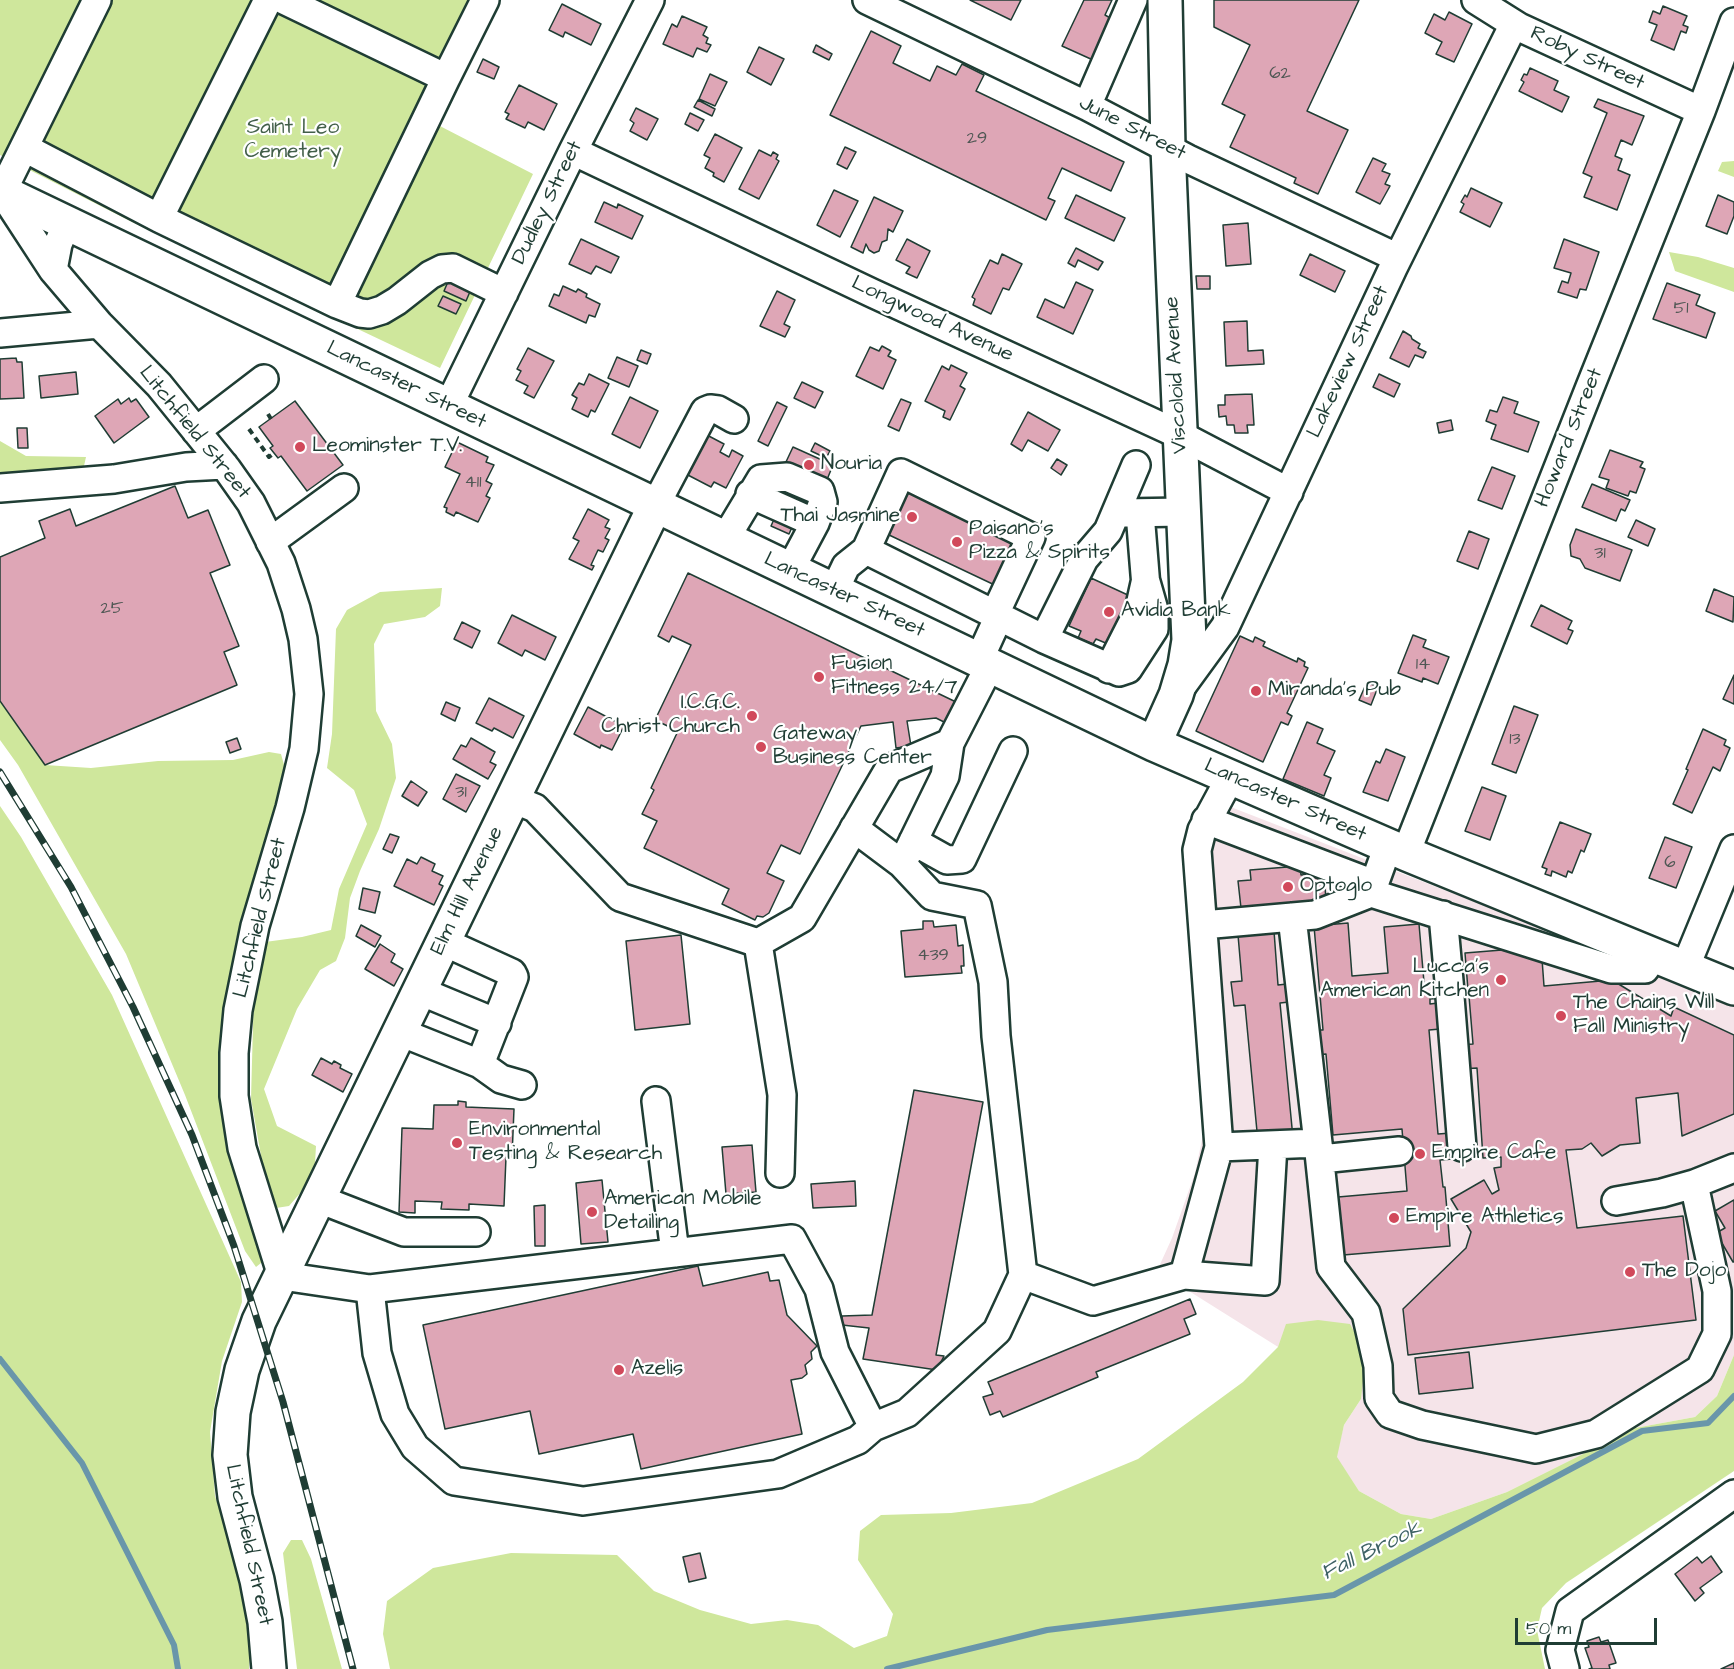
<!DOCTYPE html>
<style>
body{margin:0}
#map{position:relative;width:1734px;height:1669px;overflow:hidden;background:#fff;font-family:"Architects Daughter",sans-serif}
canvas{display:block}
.scale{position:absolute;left:1515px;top:1618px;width:142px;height:27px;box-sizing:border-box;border:3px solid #1f3d34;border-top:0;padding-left:8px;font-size:18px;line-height:21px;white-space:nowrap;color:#1f3d34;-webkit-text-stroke:4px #fff;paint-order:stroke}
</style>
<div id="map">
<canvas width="1734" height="1669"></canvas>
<div class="scale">50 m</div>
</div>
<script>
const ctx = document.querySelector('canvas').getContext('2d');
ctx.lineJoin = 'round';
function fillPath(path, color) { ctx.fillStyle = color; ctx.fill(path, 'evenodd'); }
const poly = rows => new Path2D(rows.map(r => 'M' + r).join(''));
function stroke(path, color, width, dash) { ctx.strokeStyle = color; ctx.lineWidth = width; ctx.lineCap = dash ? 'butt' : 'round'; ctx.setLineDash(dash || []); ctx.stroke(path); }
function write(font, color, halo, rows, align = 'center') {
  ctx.font = font + ' "Architects Daughter",sans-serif'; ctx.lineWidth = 4.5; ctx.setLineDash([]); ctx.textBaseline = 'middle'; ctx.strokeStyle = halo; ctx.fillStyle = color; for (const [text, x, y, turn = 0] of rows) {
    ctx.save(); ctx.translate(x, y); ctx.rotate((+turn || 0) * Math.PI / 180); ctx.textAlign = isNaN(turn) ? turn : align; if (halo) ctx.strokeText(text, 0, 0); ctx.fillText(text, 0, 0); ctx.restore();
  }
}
const built = poly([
 [1205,797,1681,982,1734,1007,1734,1355,1717,1396,1695,1417,1635,1428,1507,1492,1431,1519,1401,1514,1359,1491,1336,1457,1344,1425,1361,1399,1157,1271,1172,1238,1195,1173,1203,1135,1203,1104,1187,854,1187,828]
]);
const green = poly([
 [0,0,497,0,436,124,533,174,440,368,132,222,0,155],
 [1734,161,1734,177,1718,171,1722,162],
 [1669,252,1698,257,1734,268,1734,292,1675,271],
 [0,441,26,456,86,457,84,466,0,473],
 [442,588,440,606,425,617,384,624,374,644,376,711,392,744,396,778,379,829,360,871,350,898,345,938,336,961,320,970,297,1009,264,1089,277,1126,316,1146,315,1163,302,1191,289,1206,276,1208,266,1184,251,1099,254,988,265,942,302,937,331,930,339,889,367,824,354,790,327,768,332,734,336,629,347,610,380,592],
 [0,701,45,765,91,768,158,761,233,760,269,752,281,754,286,772,236,940,223,1019,225,1101,261,1249,261,1263,256,1267,245,1251,185,1095,126,954,18,765,0,740],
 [0,806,21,837,112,995,241,1282,242,1302,222,1361,210,1432,215,1496,240,1571,251,1637,249,1669,0,1669],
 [1318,1320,1350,1324,1366,1354,1361,1399,1344,1425,1337,1457,1359,1491,1401,1514,1431,1519,1507,1492,1635,1428,1695,1417,1717,1396,1734,1355,1734,1471,1566,1583,1542,1608,1537,1630,1545,1669,390,1669,383,1634,387,1601,433,1568,511,1553,617,1555,654,1591,700,1610,751,1624,787,1620,818,1625,854,1648,887,1636,893,1614,858,1560,860,1531,881,1515,951,1513,1032,1503,1138,1459,1243,1382,1278,1347,1286,1324],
 [291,1540,302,1540,311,1559,342,1669,297,1669,283,1553]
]);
const stream = poly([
 [0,1359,82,1463,174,1645,178,1669],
 [887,1669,1047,1630,1334,1595,1642,1431,1708,1423,1734,1396]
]);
const building = poly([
 [970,0,1021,0,1011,20,970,0],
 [1084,0,1112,0,1105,15,1112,19,1093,60,1062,46,1084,0],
 [1214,0,1359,0,1307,111,1348,130,1318,194,1294,183,1296,178,1230,147,1245,115,1222,104,1250,45,1214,27,1214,0],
 [562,4,601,24,591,45,565,32,563,37,549,30,562,4],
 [1663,6,1687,16,1683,25,1688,27,1686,33,1681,31,1674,50,1651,40,1657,25,1649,22,1653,11,1660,14,1663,6],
 [1449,12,1472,24,1454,62,1436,54,1442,42,1425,33,1434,14,1445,20,1449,12],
 [682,16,707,27,703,35,708,38,706,43,711,45,707,52,697,48,693,57,663,44,672,24,677,27,682,16],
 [871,31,901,46,893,63,930,81,937,66,956,75,962,64,984,75,976,91,1124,162,1111,191,1062,168,1048,198,1055,201,1046,220,830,115,871,31],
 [816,45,832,54,829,60,813,52,816,45],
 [759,47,784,59,771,85,747,72,759,47],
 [483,59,499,67,494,79,477,72,483,59],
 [1530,68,1558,81,1554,90,1569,97,1562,112,1519,91,1524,82,1521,80,1524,74,1527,75,1530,68],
 [710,74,727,82,715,106,699,99,710,74],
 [519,85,557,104,544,130,528,122,525,128,506,119,509,114,505,112,519,85],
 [1598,99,1644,116,1632,145,1621,140,1615,156,1622,159,1618,170,1630,175,1617,210,1584,197,1592,177,1583,173,1607,113,1594,107,1598,99],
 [698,100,715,109,712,116,694,107,698,100],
 [636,108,658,119,647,140,630,131,634,123,630,120,636,108],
 [690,113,704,120,698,131,685,124,690,113],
 [715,134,742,148,724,182,713,176,714,173,705,168,710,158,704,155,715,134],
 [845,147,856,152,847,169,837,164,845,147],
 [759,150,771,156,773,152,778,155,776,159,779,161,759,199,739,189,759,150],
 [1373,158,1386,164,1382,171,1390,174,1385,184,1390,186,1380,204,1356,192,1373,158],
 [1471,188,1502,203,1490,227,1460,212,1464,204,1461,202,1465,195,1467,197,1471,188],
 [834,190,858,201,840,237,817,225,834,190],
 [1076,195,1125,218,1114,241,1065,218,1076,195],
 [1718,195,1734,202,1734,216,1727,234,1706,226,1718,195],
 [874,197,903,211,893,232,888,229,887,240,882,242,879,251,874,253,869,250,866,244,863,253,851,247,874,197],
 [604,202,617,208,618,204,643,216,632,239,595,222,604,202],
 [1248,223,1251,264,1226,266,1223,225,1248,223],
 [581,239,619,257,611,273,596,266,591,274,569,264,581,239],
 [907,239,930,251,917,278,906,273,910,267,896,260,907,239],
 [1564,239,1599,252,1586,290,1580,289,1577,298,1558,292,1562,281,1568,283,1571,273,1554,268,1564,239],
 [1076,248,1103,262,1098,270,1078,260,1075,267,1068,263,1076,248],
 [1002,254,1022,264,1009,290,1003,288,991,314,973,305,975,299,972,297,990,260,998,264,1002,254],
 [1310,254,1345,271,1335,292,1300,275,1310,254],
 [1196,276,1210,276,1210,289,1197,289,1196,276],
 [450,277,472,287,466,301,444,291,450,277],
 [1076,282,1093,290,1073,334,1037,317,1045,299,1064,308,1076,282],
 [1667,283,1700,295,1696,305,1715,313,1706,338,1653,319,1667,283],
 [563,286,576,292,578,289,587,294,586,297,600,304,595,317,589,315,586,323,549,306,554,294,559,296,563,286],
 [777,291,795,300,784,324,790,327,785,337,760,326,777,291],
 [443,296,461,304,456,314,438,306,443,296],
 [1247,321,1248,351,1263,350,1264,364,1226,366,1224,322,1247,321],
 [1403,331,1411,336,1412,339,1420,344,1418,348,1426,352,1423,358,1415,355,1409,367,1390,358,1403,331],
 [882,346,891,351,888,356,896,360,883,389,856,376,870,347,879,351,882,346],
 [528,348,554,361,534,398,524,393,528,386,516,380,521,371,517,369,528,348],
 [641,350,651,354,647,364,637,360,641,350],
 [617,357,638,366,629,387,608,378,617,357],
 [16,358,17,362,22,362,24,398,0,399,0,359,16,358],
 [951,365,967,373,960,386,965,389,950,420,943,417,945,411,925,401,942,366,949,370,951,365],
 [76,372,78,394,41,398,39,376,76,372],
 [589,374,609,384,595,412,591,410,588,417,572,409,577,398,572,395,579,383,584,385,589,374],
 [1379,374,1400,384,1394,397,1373,387,1379,374],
 [802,382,823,392,815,408,794,398,802,382],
 [1252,394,1254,425,1247,425,1248,433,1235,433,1234,425,1227,425,1226,416,1219,417,1218,405,1225,405,1225,395,1252,394],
 [630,397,658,411,640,448,612,434,630,397],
 [1503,397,1518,402,1514,413,1539,422,1528,452,1491,439,1496,425,1486,421,1490,410,1497,412,1503,397],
 [129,398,131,402,136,399,149,417,114,443,95,416,118,399,121,404,129,398],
 [901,399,911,403,899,431,888,426,901,399],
 [295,401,343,465,307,491,281,456,278,458,270,448,273,446,259,427,295,401],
 [777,402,787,407,768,446,758,441,777,402],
 [1028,412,1060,430,1048,451,1028,440,1022,451,1011,444,1028,412],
 [1451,420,1453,430,1439,433,1437,423,1451,420],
 [17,428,27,428,28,448,18,448,17,428],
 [705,434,724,444,720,452,729,457,732,450,743,456,726,488,714,482,711,487,684,473,705,434],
 [457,442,488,457,486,462,494,465,486,481,492,484,486,496,490,498,478,522,456,512,454,516,446,512,447,508,444,507,460,474,445,467,457,442],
 [815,443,830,451,826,458,811,451,815,443],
 [793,447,833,465,826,482,785,464,793,447],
 [1610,450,1643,462,1640,467,1645,469,1636,493,1630,491,1628,496,1606,488,1609,480,1599,477,1610,450],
 [1057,459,1067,465,1061,475,1051,468,1057,459],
 [1492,467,1515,476,1502,509,1478,500,1492,467],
 [1592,484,1630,500,1625,511,1621,509,1616,521,1582,507,1592,484],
 [175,486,188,518,208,510,230,565,210,573,239,646,224,652,237,685,45,765,0,701,0,557,45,538,39,521,70,509,76,526,175,486],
 [788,488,806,496,789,534,771,526,788,488],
 [908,490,1022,544,1001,588,887,534,908,490],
 [588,509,609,520,605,527,610,529,605,538,609,540,603,552,598,550,591,565,594,566,592,570,569,559,579,541,573,538,588,509],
 [1636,520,1655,529,1648,546,1628,537,1636,520],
 [1576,529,1632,550,1620,581,1585,568,1580,559,1571,556,1570,545,1576,529],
 [1469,531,1489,539,1478,569,1457,561,1469,531],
 [688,573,956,702,946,723,936,718,907,721,911,746,896,748,893,722,861,726,800,854,781,845,767,873,784,881,769,913,763,917,757,916,755,920,722,904,729,889,644,848,657,821,642,814,654,790,651,788,678,731,655,720,691,645,672,636,669,642,658,636,688,573],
 [1091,578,1130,596,1126,604,1153,616,1108,644,1096,639,1093,644,1078,638,1081,631,1069,626,1091,578],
 [1714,589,1734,597,1733,622,1706,611,1714,589],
 [1541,605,1572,621,1568,629,1573,631,1567,644,1531,626,1541,605],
 [512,615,556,637,545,660,525,650,522,656,498,643,512,615],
 [462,622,480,631,472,648,454,639,462,622],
 [1413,635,1426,640,1423,647,1449,657,1438,684,1423,678,1422,682,1398,673,1413,635],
 [1240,636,1253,642,1255,637,1265,642,1263,646,1297,662,1298,658,1305,662,1304,666,1308,668,1287,713,1292,716,1288,725,1281,722,1263,762,1196,731,1240,636],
 [1734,675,1734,704,1723,699,1734,675],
 [1367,682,1378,687,1371,705,1359,700,1367,682],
 [489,698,524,716,513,738,494,728,492,731,476,723,489,698],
 [446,702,460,708,455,721,441,714,446,702],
 [1514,706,1538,715,1516,773,1492,764,1514,706],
 [588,707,624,726,612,750,601,745,600,748,574,734,588,707],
 [1307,722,1323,729,1317,743,1335,751,1324,775,1331,778,1324,796,1283,779,1307,722],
 [1703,729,1726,740,1724,745,1730,748,1720,771,1713,767,1692,813,1673,804,1688,770,1686,769,1703,729],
 [237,738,241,749,230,753,226,742,237,738],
 [471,738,495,752,490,762,496,765,488,779,453,759,461,745,466,747,471,738],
 [1386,749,1405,757,1388,801,1363,792,1376,761,1380,763,1386,749],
 [456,774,480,786,466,812,443,799,456,774],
 [411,781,427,792,418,806,402,796,411,781],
 [1482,787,1506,796,1490,840,1465,831,1482,787],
 [1560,822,1591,834,1584,852,1581,850,1572,873,1568,871,1566,877,1552,871,1551,876,1545,874,1547,869,1542,867,1560,822],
 [390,834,399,837,392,853,383,849,390,834],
 [1665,837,1692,847,1676,888,1649,878,1665,837],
 [421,857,435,864,432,871,443,876,439,884,443,886,434,905,394,886,407,859,417,864,421,857],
 [1300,866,1301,875,1324,873,1326,900,1286,904,1277,913,1276,904,1268,905,1269,911,1252,913,1251,907,1241,908,1238,881,1251,880,1250,870,1300,866],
 [363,888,380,892,375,913,359,909,363,888],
 [923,921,933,921,934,927,956,925,958,946,963,945,964,966,961,966,962,973,905,977,901,931,923,929,923,921],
 [1348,923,1352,976,1388,973,1384,927,1419,924,1425,994,1468,990,1465,953,1502,950,1542,959,1544,986,1612,980,1671,1016,1674,1007,1734,1035,1734,1114,1682,1136,1678,1093,1636,1098,1640,1143,1620,1145,1602,1156,1591,1143,1582,1149,1566,1150,1577,1228,1683,1216,1696,1320,1408,1355,1403,1309,1466,1248,1471,1232,1451,1199,1484,1180,1492,1194,1499,1190,1494,1168,1501,1167,1501,1157,1483,1158,1477,1068,1461,1069,1459,1045,1473,1044,1469,996,1430,999,1430,1004,1438,1003,1440,1029,1429,1030,1438,1134,1451,1133,1453,1159,1440,1160,1443,1187,1445,1187,1450,1246,1343,1255,1338,1197,1407,1191,1402,1129,1333,1135,1326,1054,1315,1055,1313,1030,1323,1030,1314,926,1348,923],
 [361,925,381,936,375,947,356,936,361,925],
 [1274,931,1278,985,1287,984,1289,1002,1280,1003,1293,1138,1258,1142,1245,1005,1234,1006,1231,982,1242,981,1238,935,1274,931],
 [681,935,690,1024,635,1030,626,941,681,935],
 [380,944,395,954,391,962,403,969,394,986,365,969,380,944],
 [321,1058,332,1064,334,1061,341,1065,340,1068,352,1074,343,1092,312,1075,321,1058],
 [914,1090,983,1102,936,1355,944,1356,937,1370,863,1359,869,1328,842,1325,842,1316,872,1315,914,1090],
 [458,1101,466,1102,466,1107,514,1109,512,1157,506,1157,504,1206,469,1204,469,1210,441,1209,442,1202,415,1201,415,1213,399,1212,402,1128,433,1129,434,1105,458,1105,458,1101],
 [752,1145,756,1192,726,1194,722,1147,752,1145],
 [602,1180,608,1242,581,1244,576,1183,602,1180],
 [855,1181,856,1206,813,1208,811,1184,855,1181],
 [1734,1200,1734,1262,1733,1262,1716,1233,1725,1228,1715,1211,1734,1200],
 [545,1205,545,1246,535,1246,534,1206,545,1205],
 [698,1266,703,1286,768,1272,770,1281,779,1280,787,1315,817,1346,811,1352,812,1359,805,1365,807,1374,802,1378,791,1380,802,1434,641,1469,633,1434,539,1454,530,1411,445,1429,423,1325,698,1266],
 [1190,1299,1196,1314,1184,1319,1190,1334,1096,1372,1098,1377,1003,1417,1000,1411,990,1415,983,1397,993,1394,988,1382,1190,1299],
 [1469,1352,1473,1388,1419,1394,1415,1358,1469,1352],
 [700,1553,706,1578,689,1582,683,1557,700,1553],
 [1711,1556,1722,1572,1700,1588,1704,1593,1695,1601,1675,1574,1697,1557,1702,1563,1711,1556],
 [1599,1637,1601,1642,1608,1640,1616,1663,1609,1665,1610,1669,1589,1669,1592,1668,1585,1648,1589,1647,1587,1641,1599,1637],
 [1734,1663,1734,1669,1721,1669,1734,1663]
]);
const path = poly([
 [268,414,271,419],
 [249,429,269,457,274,453]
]);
const minor = poly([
 [284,0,446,78,485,0],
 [867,0,1087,106,1188,159,1398,258],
 [1476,0,1519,27,1701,111],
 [1087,106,1133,0],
 [25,148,159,218,268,0],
 [573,151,872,293,1180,435,1289,492],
 [159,218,337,304,446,78],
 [67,223,58,244,53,270,99,324,159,385,227,469,251,503,281,563,296,609,303,639,309,694,304,749,290,808,255,926,238,1010,234,1053,234,1096,242,1148,282,1276,370,1289,792,1239,819,1289,835,1352,873,1427,907,1413,997,1331,1023,1275],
 [53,270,2,192,97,0],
 [337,304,360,313,369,314,382,310,397,301,430,275,442,269,453,268,504,293],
 [0,333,99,324],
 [448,407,573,151,650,0],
 [196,431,264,379],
 [0,488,114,479,186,467,224,465],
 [750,494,815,523],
 [655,506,705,411,710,409,718,410,734,419],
 [1122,513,1184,512],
 [1140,513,1147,599],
 [725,539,761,479,787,477,820,491,823,502,815,523,790,570],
 [270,542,344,488],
 [834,591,846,566,866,550],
 [995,614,1031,537,901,473,866,550,1044,639,1119,672,1128,669,1154,629,1154,610,1146,582],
 [1044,639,1084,559,1108,531,1136,465],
 [979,660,999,616],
 [1109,669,1139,610,1145,583],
 [1182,686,1225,627,1393,268,1514,24],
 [513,799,535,808,620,897,758,943,802,918,889,769,950,743],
 [1206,820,1374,884],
 [854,828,902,864,945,776,950,743,990,665],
 [913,841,947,860,962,859,1013,751],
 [1388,846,1371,893,1611,969,1645,969,1654,955],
 [1407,854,1411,840,1590,387,1701,111,1734,22],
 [902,864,932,896,977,905,993,982,996,1036,1023,1275,1093,1301,1184,1275,1219,1147,1197,850,1202,830,1230,778],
 [1443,915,1450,992],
 [1203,925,1315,915,1371,893],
 [758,943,782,1095,780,1173],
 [1685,968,1734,849],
 [420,991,497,1023],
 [1450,997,1462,1147],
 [400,1032,480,1064,514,977,512,973,444,942],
 [480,1064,501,1079,522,1085],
 [656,1101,675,1253],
 [1318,1143,1331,1267,1366,1313,1378,1366,1379,1398,1390,1414,1422,1425,1536,1449,1596,1434,1700,1369,1717,1334,1717,1291,1694,1184],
 [1219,1147,1318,1143,1292,917],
 [1321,1159,1399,1151],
 [319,1199,404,1232,476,1232],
 [1616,1201,1662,1193,1694,1184,1734,1168],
 [1184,1275,1265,1281,1273,1145],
 [370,1289,377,1353,395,1414,415,1447,454,1481,583,1501,778,1474,858,1440,873,1427],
 [1565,1669,1560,1650,1570,1611,1734,1494]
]);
const major = poly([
 [0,191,1154,744,1407,854,1734,988],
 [1154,744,1176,695,1185,665,1189,640,1168,148,1165,0],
 [269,1669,265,1622,257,1580,235,1497,230,1455,233,1412,242,1370,259,1321,655,506]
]);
const rail = poly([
 [0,772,71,887,133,1007,192,1135,234,1246,283,1402,353,1669]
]);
const markers = [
 [300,447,6,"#d1495b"],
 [809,465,6,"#d1495b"],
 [912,517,6,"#d1495b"],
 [957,542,6,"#d1495b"],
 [1109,612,6,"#d1495b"],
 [819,677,6,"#d1495b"],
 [1256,691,6,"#d1495b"],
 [752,716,6,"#d1495b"],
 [761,747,6,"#d1495b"],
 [1288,887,6,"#d1495b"],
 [1501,980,6,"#d1495b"],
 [1561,1016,6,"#d1495b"],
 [457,1143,6,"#d1495b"],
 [1420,1154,6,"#d1495b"],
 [592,1212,6,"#d1495b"],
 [1394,1218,6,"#d1495b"],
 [1630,1272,6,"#d1495b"],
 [619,1370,6,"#d1495b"]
];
const numberNames = [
 ["62",1280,74],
 ["29",977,139],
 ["51",1681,309],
 ["411",473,483],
 ["31",1600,554],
 ["25",112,609],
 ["14",1423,665],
 ["13",1515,740],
 ["31",461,793],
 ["6",1670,863],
 ["439",933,956]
];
const streetNames = [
 ["Roby Street",1587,59,25],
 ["June Street",1132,129,27],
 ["Dudley Street",548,203,-64],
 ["Longwood Avenue",932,320,25],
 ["Lakeview Street",1349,362,-65],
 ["Viscoloid Avenue",1177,375,-93],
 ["Lancaster Street",406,386,26],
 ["Litchfield Street",194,433,51],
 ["Howard Street",1570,438,-68],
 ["Lancaster Street",844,596,25],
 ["Lancaster Street",1285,801,24],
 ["Elm Hill Avenue",468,891,-64],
 ["Litchfield Street",261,918,-76],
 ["Litchfield Street",248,1545,78]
];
const parkNames = [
 ["Saint Leo",293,129],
 ["Cemetery",293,153]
];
const poiNames = [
 ["Leominster T.V.",312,447],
 ["Nouria",821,465],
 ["Thai Jasmine",900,517,"right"],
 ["Paisano's",969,530],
 ["Pizza & Spirits",969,554],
 ["Avidia Bank",1121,612],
 ["Fusion",831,665],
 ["Fitness 24/7",831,689],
 ["Miranda's Pub",1268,691],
 ["I.C.G.C.",740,704,"right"],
 ["Christ Church",740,728,"right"],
 ["Gateway",773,735],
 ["Business Center",773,759],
 ["Optoglo",1300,887],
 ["Lucca's",1489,968,"right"],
 ["American Kitchen",1489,992,"right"],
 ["The Chains Will",1573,1004],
 ["Fall Ministry",1573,1028],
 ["Environmental",469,1131],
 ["Testing & Research",469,1155],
 ["Empire Cafe",1432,1154],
 ["American Mobile",604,1200],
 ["Detailing",604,1224],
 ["Empire Athletics",1406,1218],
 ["The Dojo",1642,1272],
 ["Azelis",631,1370]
];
const waterNames = [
 ["Fall Brook",1372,1552,-26]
];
fillPath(built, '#f5e4e9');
fillPath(green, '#cfe79c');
stroke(stream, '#6996aa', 6);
fillPath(building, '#dea6b6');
stroke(building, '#1f3d34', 1.5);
stroke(minor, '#1f3d34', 32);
stroke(major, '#1f3d34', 38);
stroke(path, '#1f3d34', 4, [6, 4.5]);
stroke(minor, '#fff', 27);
stroke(major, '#fff', 33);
stroke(rail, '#1f3d34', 7);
stroke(rail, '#fff', 4.5, [14]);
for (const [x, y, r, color] of markers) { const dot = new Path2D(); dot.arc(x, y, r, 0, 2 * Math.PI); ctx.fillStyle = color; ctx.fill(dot); stroke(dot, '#fff', 2); }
write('18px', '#4f5754', null, numberNames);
write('21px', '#1f3d34', '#fff', streetNames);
write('21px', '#425f49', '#fff', parkNames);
write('21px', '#1f3d34', '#fff', poiNames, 'left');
write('italic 22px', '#3e6265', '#fff', waterNames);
</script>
